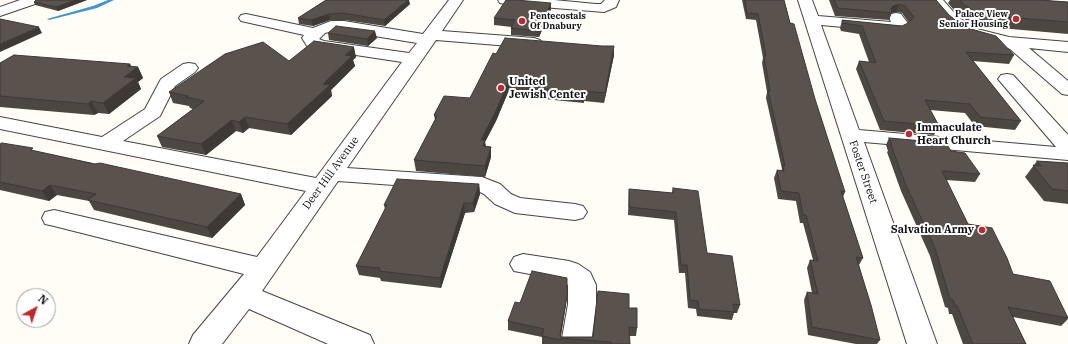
<!DOCTYPE html>
<style>
body{margin:0}
#map{position:relative;width:1068px;height:344px;overflow:hidden;background:#fffdf5;font-family:"IBM Plex Serif",serif}
canvas{display:block}
.north{position:absolute;left:16px;top:288px;width:40px;height:40px;box-sizing:border-box;background:#fff;border:1px solid #a0a0a0;border-radius:50%;rotate:40deg;font-size:11px;font-weight:700;line-height:16px;text-align:center;color:#111}
.north::after{content:'';display:block;margin:auto;width:14px;height:18px;background:#c4262e;clip-path:polygon(50% 0,100% 100%,50% 72%,0 100%)}
</style>
<div id="map">
<canvas width="1068" height="344"></canvas>
<div class="north">N</div>
</div>
<script>
const ctx = document.querySelector('canvas').getContext('2d');
ctx.lineJoin = 'round';
const poly = rows => new Path2D(rows.map(r => 'M' + r).join(''));
function fillPath(path, color) { ctx.fillStyle = color; ctx.fill(path, 'evenodd'); }
function stroke(path, color, width, dash) { ctx.strokeStyle = color; ctx.lineWidth = width; ctx.lineCap = dash ? 'butt' : 'round'; ctx.setLineDash(dash || []); ctx.stroke(path); }
function write(font, color, halo, rows, align = 'center') {
  ctx.font = font + ' "IBM Plex Serif",serif'; ctx.lineWidth = 4; ctx.setLineDash([]); ctx.textBaseline = 'middle'; ctx.strokeStyle = halo; ctx.fillStyle = color; for (const [text, x, y, turn = 0] of rows) {
    ctx.save(); ctx.translate(x, y); ctx.rotate((+turn || 0) * Math.PI / 180); ctx.textAlign = isNaN(turn) ? turn : align; if (halo) ctx.strokeText(text, 0, 0); ctx.fillText(text, 0, 0); ctx.restore();
  }
}
const stream = poly([
 [108,0,114,0,97,8,49,20,47,19,93,6,108,0]
]);
const minor = poly([
 [20,0,40,0,38,3,0,16,0,7,20,0],
 [449,0,463,0,442,31,534,38,540,40,542,43,540,46,534,48,436,40,347,168,482,177,500,184,511,194,520,198,575,204,583,206,587,212,583,218,575,220,515,213,495,204,484,194,478,191,338,181,262,291,370,335,374,344,328,344,249,309,222,344,189,344,193,335,244,274,54,226,45,224,42,218,45,212,54,210,257,257,306,191,0,129,0,117,102,137,145,109,161,79,183,64,189,63,195,64,198,68,195,72,175,86,160,116,123,141,316,178,402,62,316,49,307,46,302,38,304,35,241,21,239,18,241,15,246,14,313,28,331,21,344,21,423,34,449,0],
 [333,31,344,31,417,43,409,53,324,41,319,39,325,33,333,31],
 [498,0,554,0,596,4,601,4,605,0,619,0,616,7,604,12,505,4,500,3,498,0],
 [798,0,812,0,818,16,891,22,889,17,891,14,896,13,901,14,909,25,904,30,899,32,821,25,859,130,1056,147,998,79,1001,75,1007,74,1013,75,1068,135,1068,160,864,142,937,344,907,344,798,0],
 [928,0,943,0,957,16,973,28,1009,37,1068,42,1068,52,1029,48,1068,81,1068,95,1062,94,1010,49,995,43,961,34,947,22,928,0],
 [523,254,569,261,578,264,590,272,596,285,596,304,591,344,561,344,568,304,568,285,562,280,514,271,510,264,514,257,523,254]
]);
const wall = poly([
 [87,0,58,11,35,5,34,2],
 [326,0,410,4,385,26,344,20,330,20,313,26,299,24,298,18],
 [742,0,784,0,790,23,845,192,843,197,863,258,859,265,880,340,877,344,856,344,808,335,804,300,807,292,812,293,807,268,810,260,813,260,803,223,800,223,796,201,778,199,774,178,777,170,781,171,782,169,766,98,767,92,762,63,763,58,756,20,746,19],
 [829,0,936,0,949,15,964,27,1014,55,1009,64,973,61,1021,121,1015,130,975,126,965,113,930,110,939,126,934,135,880,130,856,69,859,61,869,62,859,34,841,31,840,28,842,20,902,26,909,23,902,13,896,12,892,13,889,20,835,16],
 [950,0,1039,0,1068,2,1068,34,977,26,977,27,958,15,948,3],
 [551,9,539,37,511,35,511,28,512,27,494,25,494,18],
 [328,33,377,38,368,46,329,40],
 [496,54,614,55,604,103,584,101,584,103,544,99,544,93,509,90,496,121,485,142,486,146,491,147,491,157,485,177,416,171,414,160,435,120,434,115,470,98],
 [356,57,353,60,355,66,331,90,332,96,291,135,249,128,243,133,236,131,206,155,162,147,157,136,193,109,190,108,189,106,173,103,169,92,289,61],
 [0,63,130,64,131,66,138,67,143,78,138,82,141,89,109,114,98,113,94,115,0,107],
 [889,138,951,151,980,174,975,182,946,180,968,224,1013,274,1068,317,1068,319,1061,326,1013,317,1026,344,963,344,952,314,949,314,948,308,945,307,930,256,901,191,887,152,888,151,886,145],
 [0,144,241,194,245,205,212,238,94,210,89,201,57,195,49,201,0,190],
 [1037,161,1068,163,1068,204,1044,201,1025,177],
 [479,184,480,194,474,212,465,213,441,288,381,281,380,278,359,275,356,266,385,209,384,205],
 [673,188,707,253,740,305,737,313,734,313,732,320,697,316,696,309,688,308,685,273,679,273,674,220,628,215,629,189,672,193],
 [567,296,566,304,561,336,561,337,593,337,629,308,637,328,636,336,629,336,630,344,542,344,542,337,508,330,508,321,520,303]
]);
const shadedWall = poly([
 [76,0,87,0,58,11,56,7],
 [408,0,409,0,410,4,385,26,384,20],
 [551,3,551,9,539,37,539,31],
 [899,4,896,12,892,13,891,9,893,6],
 [329,14,330,20,313,26,311,20],
 [39,27,42,33,0,52,0,44],
 [375,31,377,38,368,46,367,39],
 [614,46,614,55,604,103,605,93],
 [354,47,356,57,353,60,355,66,331,90,332,96,291,135,287,124,345,55],
 [130,64,133,70,138,67,143,78,138,82,141,89,109,114,103,103,124,77,127,66],
 [509,80,509,90,496,121,485,142,486,151,481,140],
 [585,91,584,101,584,103,584,93],
 [91,101,98,113,94,115,88,104],
 [245,117,249,128,243,133,239,122],
 [232,120,236,131,206,155,201,144],
 [491,147,491,157,485,177,485,166],
 [479,184,480,194,474,212,473,203],
 [50,185,57,195,49,201,42,191],
 [241,194,245,205,212,238,207,227],
 [464,203,465,213,441,288,440,278],
 [567,296,566,304,560,340,560,335]
]);
const building = poly([
 [36,0,76,0,56,7,34,2,36,0],
 [326,0,408,0,384,20,343,13,329,14,311,20,298,18,326,0],
 [506,0,516,0,551,3,539,31,511,28,515,20,494,18,506,0],
 [745,0,784,0,790,23,794,24,815,99,845,192,841,191,863,258,856,257,871,305,880,340,812,327,807,292,818,294,810,260,818,261,806,215,803,215,799,193,781,191,777,170,784,171,783,165,785,166,768,90,770,91,764,56,766,56,758,14,747,13,745,0],
 [834,0,936,0,949,15,964,27,996,36,1014,55,966,52,1021,121,980,117,970,104,925,100,939,126,884,121,859,61,876,63,862,26,843,23,842,20,902,26,908,23,914,17,905,6,899,4,893,6,891,9,892,13,838,8,834,0],
 [960,0,1039,0,1068,2,1068,22,981,15,982,16,963,4,960,0],
 [0,19,39,27,0,44,0,19],
 [336,26,375,31,367,39,328,33,336,26],
 [505,38,602,46,614,46,605,93,585,91,584,93,544,89,546,84,509,80,496,111,481,140,485,140,483,146,491,147,485,166,414,160,437,116,434,115,444,96,470,98,493,53,496,54,505,38],
 [314,41,354,47,345,55,352,56,323,84,330,85,287,124,245,117,239,122,232,120,201,144,157,136,204,101,185,97,188,96,169,92,225,54,263,42,289,61,314,41],
 [14,55,130,64,127,66,138,67,124,77,136,78,103,103,91,101,88,104,0,96,0,63,14,55],
 [889,138,946,143,951,151,965,153,980,174,942,171,968,224,992,228,1007,258,1013,274,1050,281,1068,318,1008,307,1026,344,973,344,957,306,955,305,953,300,950,299,935,248,905,183,891,145,892,145,889,138],
 [2,143,33,148,31,150,95,164,100,163,241,194,207,227,88,200,96,194,50,185,42,191,0,182,0,144,2,143],
 [1037,161,1068,163,1068,191,1052,189,1033,165,1041,166,1037,161],
 [397,179,479,184,473,203,464,203,440,278,379,271,380,268,356,266,387,205,384,205,397,179],
 [673,188,698,191,707,253,732,256,740,305,733,304,735,312,699,309,698,301,690,300,687,265,681,265,676,212,629,207,629,189,673,193,673,188],
 [532,271,567,278,567,296,560,335,561,337,593,337,598,291,629,294,629,308,637,308,637,328,629,327,630,344,611,344,611,342,561,338,561,340,542,336,544,329,508,321,515,302,520,303,532,271]
]);
const markers = [
 [1016,19,4,"#c4262e"],
 [522,21,4,"#c4262e"],
 [501,88,4,"#c4262e"],
 [909,134,4,"#c4262e"],
 [982,230,4,"#c4262e"]
];
const farPoinames = [
 ["Palace View",1008,14],
 ["Senior Housing",1008,24],
 ["Pentecostals",530,16,"left"],
 ["Of Dnabury",530,26,"left"]
];
const poiNames = [
 ["United",509,82],
 ["Jewish Center",509,95],
 ["Immaculate",917,128],
 ["Heart Church",917,141],
 ["Salvation Army",974,230,"right"]
];
const streetNames = [
 ["Foster Street",863,172,71],
 ["Deer Hill Avenue",331,173,-54]
];
fillPath(stream, '#3f96cf');
stroke(minor, '#444', 2);
fillPath(minor, '#fff');
fillPath(wall, '#4d4742');
fillPath(shadedWall, '#3f3936');
fillPath(building, '#5a524d');
stroke(building, '#3f3936', 1);
for (const [x, y, r, color] of markers) { const dot = new Path2D(); dot.arc(x, y, r, 0, 2 * Math.PI); ctx.fillStyle = color; ctx.fill(dot); stroke(dot, '#fff', 1.5); }
write('bold 9px', '#111', '#fff', farPoinames, 'right');
write('bold 11px', '#111', '#fff', poiNames, 'left');
write('11px', '#111', '#fff', streetNames);
</script>
